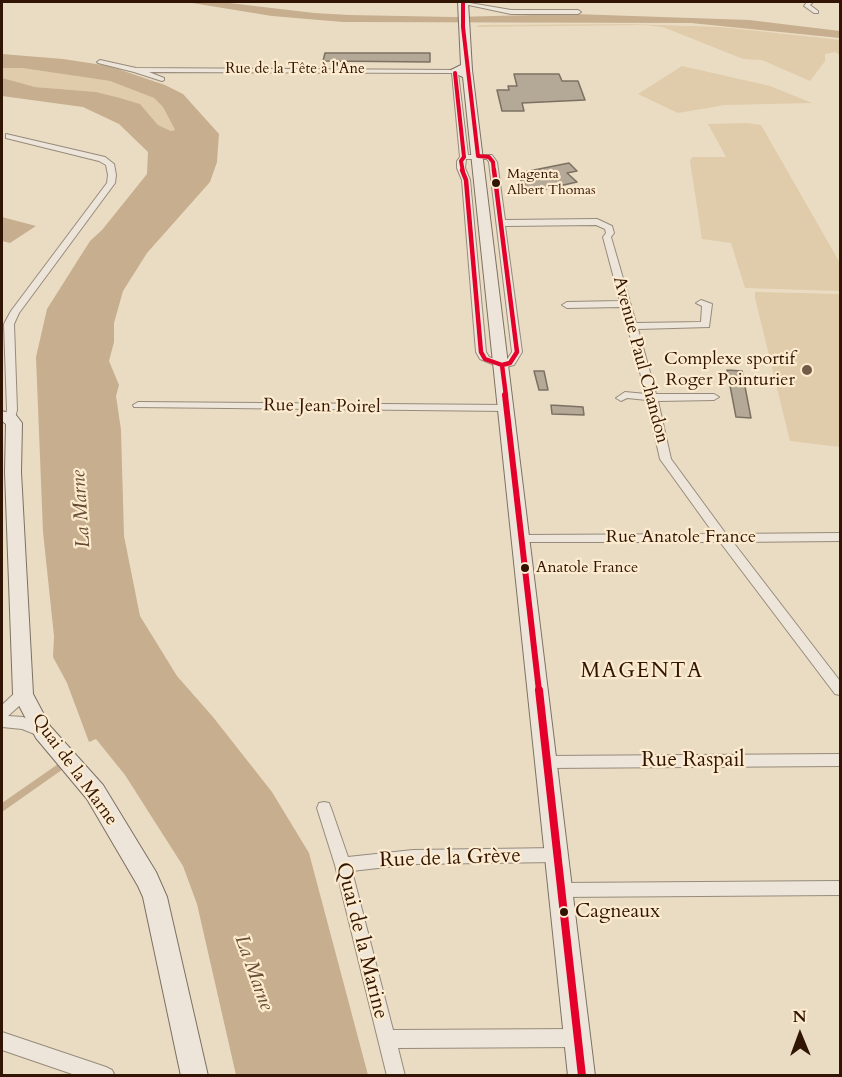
<!DOCTYPE html>
<meta charset="utf-8">
<style>
body{margin:0}
#map{position:relative;width:842px;height:1077px;overflow:hidden;background:#eadcc3;font-family:Cardo,serif}
canvas{display:block}
.frame{position:absolute;inset:0;border:3px solid #311403;pointer-events:none}
.north{position:absolute;left:770px;top:1005px;width:60px;height:60px;-webkit-text-stroke:4px #fcebce;paint-order:stroke;rotate:359deg;font-size:16px;font-weight:700;line-height:24px;text-align:center;color:#311403}
.north::after{content:'';display:block;margin:auto;width:21px;height:27px;background:#311403;clip-path:polygon(50% 0,100% 100%,50% 72%,0 100%)}
</style>
<div id="map">
<canvas width="842" height="1077"></canvas>
<div class="frame"></div>
<div class="north">N</div>
</div>
<script>
const ctx = document.querySelector('canvas').getContext('2d');
ctx.lineJoin = 'round';
function fillPath(path, color) { ctx.fillStyle = color; ctx.fill(path, 'evenodd'); }
const poly = rows => new Path2D(rows.map(r => 'M' + r).join(''));
function stroke(path, color, width, dash) { ctx.strokeStyle = color; ctx.lineWidth = width; ctx.lineCap = dash ? 'butt' : 'round'; ctx.setLineDash(dash || []); ctx.stroke(path); }
function write(font, color, halo, rows, align = 'center') {
  ctx.font = font + ' Cardo,serif'; ctx.lineWidth = 4.5; ctx.setLineDash([]); ctx.textBaseline = 'middle'; ctx.strokeStyle = halo; ctx.fillStyle = color; for (const [text, x, y, turn = 0] of rows) {
    ctx.save(); ctx.translate(x, y); ctx.rotate((+turn || 0) * Math.PI / 180); ctx.textAlign = isNaN(turn) ? turn : align; if (halo) ctx.strokeText(text, 0, 0); ctx.fillText(text, 0, 0); ctx.restore();
  }
}
const green = poly([
 [627,24,721,27,840,40,840,55,835,52,825,54,825,61,810,81,762,60,743,59,663,27,645,25,476,27,479,25],
 [682,66,770,86,812,103,725,105,678,113,638,94],
 [2,68,22,68,110,81,154,98,163,107,175,130,171,131,158,125,140,104,96,92,35,87,15,82,2,78],
 [748,123,761,125,840,263,840,291,745,288,731,243,702,239,690,161,692,157,726,157,708,124],
 [755,292,840,294,840,447,790,441,755,298]
]);
const water = poly([
 [186,2,221,2,314,13,349,15,454,17,574,14,749,20,840,31,840,38,691,23,343,22,272,16],
 [2,54,63,59,109,66,165,85,183,94,219,134,217,162,210,182,147,253,123,291,114,323,114,342,109,361,119,385,116,396,121,430,124,536,140,616,177,676,213,717,272,792,309,853,368,1075,236,1075,197,904,183,866,125,775,96,739,89,742,67,683,53,657,54,636,43,532,36,357,47,309,90,241,102,230,147,174,148,152,119,124,83,107,2,96,2,78,35,87,96,92,120,98,140,104,158,125,171,131,175,130,163,107,154,98,110,81,22,68,2,68],
 [2,217,36,226,10,243,2,241],
 [61,762,66,767,2,812,2,803]
]);
const building = poly([
 [325,53,430,53,430,62,323,61,325,53],
 [514,74,559,74,562,81,578,81,585,100,522,103,524,111,502,111,497,90,509,90,508,86,517,86,514,74],
 [569,163,577,171,567,173,577,182,528,193,520,185,525,184,514,174,569,163],
 [727,370,742,371,751,418,736,417,727,370],
 [534,371,544,371,548,390,539,390,534,371],
 [551,405,583,407,584,415,552,414,551,405]
]);
const street = poly([
 [464,2,511,10,578,10,581,12,578,14,511,14,464,4,464,2],
 [807,2,813,2,810,5,818,11,818,13,814,13,804,6,807,2],
 [100,60,136,68,456,70,458,73,468,155,492,155,497,162,505,220,597,219,612,226,614,233,611,237,636,323,701,322,702,306,696,303,701,300,712,304,709,327,638,329,656,394,714,394,719,397,714,400,658,401,671,459,726,534,840,533,840,541,733,542,840,681,840,695,835,694,720,542,517,542,515,539,521,535,714,534,660,459,647,400,627,398,621,401,616,398,625,392,646,394,622,307,567,308,562,305,567,302,620,301,603,237,606,233,605,229,596,225,505,226,522,352,514,365,502,368,480,359,476,352,462,180,457,168,457,161,460,157,452,73,149,72,164,78,164,80,162,81,134,72,98,63,97,62,100,60],
 [466,159,487,159,489,162,512,352,506,361,503,362,489,357,486,352,470,180,465,168,466,159],
 [6,134,105,157,114,164,116,175,115,183,19,313,14,324,17,410,15,418,10,421,5,418,7,410,4,324,11,311,107,183,108,175,106,165,99,161,6,138,6,134],
 [138,402,506,405,511,408,506,411,134,407,133,405,138,402],
 [23,689,28,690,30,694,28,698,8,716,23,717,47,727,49,731,47,735,42,737,22,729,2,727,2,705,18,690,23,689],
 [840,754,840,766,546,768,541,766,539,762,541,758,546,756,840,754],
 [324,802,329,803,331,808,348,857,413,850,557,848,562,850,565,855,562,860,557,862,413,864,352,871,393,1030,578,1029,584,1032,587,1038,584,1044,578,1047,398,1048,405,1076,387,1076,335,865,317,808,319,803,324,802],
 [840,881,840,895,560,897,554,895,552,890,554,885,560,883,840,881],
 [2,1032,106,1067,112,1070,115,1076,78,1076,2,1050,2,1032]
]);
const secondary = poly([
 [458,2,468,2,472,70,595,1076,568,1076,463,77,449,71,461,65,458,2],
 [2,411,16,415,22,423,21,472,33,694,50,726,103,785,156,872,167,897,208,1076,181,1076,143,897,138,886,87,799,36,738,13,694,5,472,6,424,2,421,2,411]
]);
const bus1Far3 = poly([
 [463,2,463,27,478,156,489,157,493,162,494,172],
 [455,73,464,157,461,161,463,172]
]);
const bus1Far2 = poly([
 [462,170,466,180,481,352,485,359,502,365,510,363,517,352,494,170],
 [502,365,506,396]
]);
const bus1Far1 = poly([
 [505,395,539,691]
]);
const bus1 = poly([
 [539,690,582,1076]
]);
const markers = [
 [496,183,5,"#311403"],
 [807,370,6,"#725a46"],
 [525,568,5,"#311403"],
 [564,912,5,"#311403"]
];
const farBusnames = [
 ["Magenta",507,175],
 ["Albert Thomas",507,191]
];
const farStreetnames = [
 ["Rue de la Tête à l'Ane",295,70]
];
const busNames = [
 ["Anatole France",536,568]
];
const streetNames = [
 ["Avenue Paul Chandon",640,360,75],
 ["Rue Jean Poirel",322,407,1],
 ["Rue Anatole France",681,538],
 ["Quai de la Marne",74,770,54]
];
const poiNames = [
 ["Complexe sportif",795,360],
 ["Roger Pointurier",795,381]
];
const waterNames = [
 ["La Marne",82,509,-94],
 ["La Marne",253,973,70]
];
const nearBusnames = [
 ["Cagneaux",575,912]
];
const quarterNames = [
 ["MAGENTA",642,672]
];
const nearStreetnames = [
 ["Rue Raspail",693,761],
 ["Rue de la Grève",450,859,-2],
 ["Quai de la Marine",361,941,76]
];
fillPath(green, '#e0cbaa');
fillPath(water, '#c6ae8e');
fillPath(building, '#b4a896');
stroke(building, '#7c7062', 1.5);
stroke(street, '#968b7b', 2);
stroke(secondary, '#7c7062', 2);
fillPath(street, '#ede5d9');
fillPath(secondary, '#ede5d9');
stroke(bus1Far3, '#e4002b', 4);
stroke(bus1Far2, '#e4002b', 4.5);
stroke(bus1Far1, '#e4002b', 6);
stroke(bus1, '#e4002b', 8);
for (const [x, y, r, color] of markers) { const dot = new Path2D(); dot.arc(x, y, r, 0, 2 * Math.PI); ctx.fillStyle = color; ctx.fill(dot); stroke(dot, '#fcebce', 2); }
write('14px', '#311403', '#fcebce', farBusnames, 'left');
write('15px', '#311403', '#fcebce', farStreetnames);
write('16px', '#311403', '#fcebce', busNames, 'left');
write('18px', '#311403', '#fcebce', streetNames);
write('18px', '#311403', '#fcebce', poiNames, 'right');
write('italic 20px', '#664a31', '#fcebce', waterNames);
write('20px', '#311403', '#fcebce', nearBusnames, 'left');
ctx.letterSpacing = '1.5px';
write('21px', '#311403', '#fcebce', quarterNames);
ctx.letterSpacing = '0px';
write('21px', '#311403', '#fcebce', nearStreetnames);
</script>
